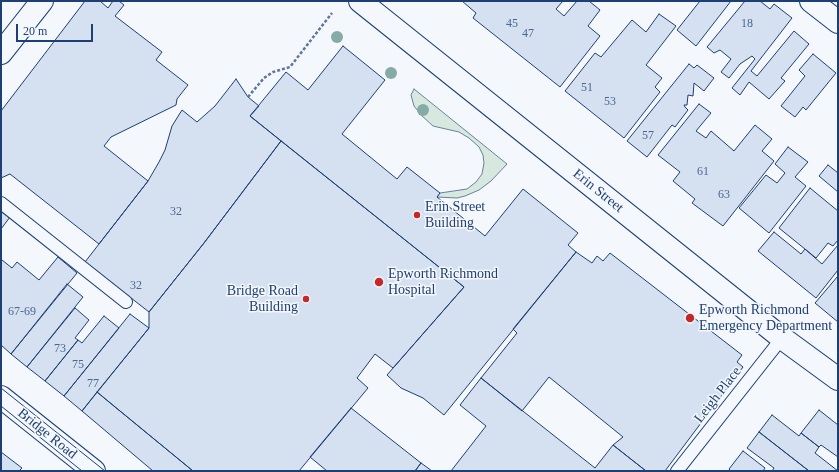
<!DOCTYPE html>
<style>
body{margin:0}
#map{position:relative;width:839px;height:472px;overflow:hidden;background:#f4f7fb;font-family:"Times New Roman",serif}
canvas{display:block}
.frame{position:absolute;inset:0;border:2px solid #1d3f73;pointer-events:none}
.scale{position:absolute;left:16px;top:24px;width:77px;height:18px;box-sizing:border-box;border:2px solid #1d3f73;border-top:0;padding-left:5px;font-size:12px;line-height:14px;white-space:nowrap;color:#1d3f73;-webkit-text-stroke:3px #f4f7fb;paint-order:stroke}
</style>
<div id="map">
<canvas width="839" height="472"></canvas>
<div class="frame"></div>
<div class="scale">20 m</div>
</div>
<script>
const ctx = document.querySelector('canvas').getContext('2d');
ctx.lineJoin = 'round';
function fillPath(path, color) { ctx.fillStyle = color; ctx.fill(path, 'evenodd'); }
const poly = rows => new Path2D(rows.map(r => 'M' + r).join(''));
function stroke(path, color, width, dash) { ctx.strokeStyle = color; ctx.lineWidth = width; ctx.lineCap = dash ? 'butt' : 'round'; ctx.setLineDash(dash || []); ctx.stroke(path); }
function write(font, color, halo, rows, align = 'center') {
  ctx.font = font + ' "Times New Roman",serif'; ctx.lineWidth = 3; ctx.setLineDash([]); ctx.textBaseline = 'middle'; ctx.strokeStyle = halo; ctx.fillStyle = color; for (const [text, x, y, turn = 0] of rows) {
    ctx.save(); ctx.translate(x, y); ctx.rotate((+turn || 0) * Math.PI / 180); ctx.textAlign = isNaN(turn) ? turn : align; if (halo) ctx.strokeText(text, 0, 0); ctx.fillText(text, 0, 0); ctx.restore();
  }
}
const green = poly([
 [414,89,507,164,491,181,479,190,465,196,457,198,437,197,440,193,467,189,476,182,482,174,484,163,483,155,479,147,469,138,459,132,433,126,421,115,414,106,411,95,414,89]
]);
const building = poly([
 [85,1,100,1,108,8,113,1,119,1,124,5,115,16,162,52,156,60,188,85,177,99,176,105,111,137,104,146,148,181,99,244,10,174,1,178,1,111,85,1],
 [462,1,563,1,556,9,564,16,577,1,589,1,600,10,588,26,600,36,560,87,473,18,476,13,462,1],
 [700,1,731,1,696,46,677,30,700,1],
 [745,1,760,1,770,9,774,4,792,18,751,71,757,76,794,31,809,44,781,78,785,81,769,99,749,82,740,95,732,88,755,59,752,56,740,64,729,78,721,72,731,59,720,50,714,53,707,47,745,1],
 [659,14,676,26,646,65,662,78,655,87,660,92,624,138,565,91,595,53,601,57,632,20,646,32,659,14],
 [343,46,385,80,342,134,397,179,407,167,440,193,437,197,485,236,523,189,578,233,568,245,576,252,444,415,423,398,401,388,387,375,464,287,250,116,286,72,308,90,343,46],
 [813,54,836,73,806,110,803,107,795,117,781,106,805,76,799,70,813,54],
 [689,64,694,68,697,65,714,78,704,91,694,83,693,96,688,95,687,105,684,105,685,107,688,110,675,127,672,125,647,157,627,141,689,64],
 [236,79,248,97,259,106,250,116,281,141,204,243,149,312,85,262,148,181,159,162,165,150,172,126,182,110,197,122,215,106,236,79],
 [699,104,711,113,696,131,706,138,711,131,734,151,755,125,772,139,762,151,774,161,723,226,692,203,695,199,673,181,680,172,658,155,699,104],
 [281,141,464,287,393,368,375,354,357,378,368,388,299,471,193,471,97,392,149,328,149,312,204,243,281,141],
 [788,147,808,162,795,177,806,186,769,233,739,208,766,175,777,183,785,173,775,164,788,147],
 [828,165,838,173,838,192,819,176,828,165],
 [810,188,838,211,838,240,833,246,828,243,816,258,779,228,810,188],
 [1,210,10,217,1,229,1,210],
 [774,232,801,254,805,249,822,264,838,245,838,270,816,298,758,251,774,232],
 [576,252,592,263,597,256,603,261,610,253,742,355,737,362,743,367,665,471,646,471,613,445,623,437,549,377,522,411,481,378,517,333,513,329,576,252],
 [58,257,77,273,11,354,1,345,1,260,2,260,12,268,17,262,39,280,58,257],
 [838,276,838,322,815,303,838,276],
 [67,284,83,297,27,367,11,354,67,284],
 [75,308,89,320,75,338,78,340,45,381,27,367,75,308],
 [130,314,149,328,82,411,64,396,130,314],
 [104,316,119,328,64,396,45,381,78,340,82,343,104,316],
 [481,378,595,468,613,445,646,471,451,471,486,426,460,405,481,378],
 [97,392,115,407,193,471,153,471,82,411,97,392],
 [351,408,421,463,415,471,327,471,310,457,351,408],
 [819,410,838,425,838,457,821,445,819,447,801,433,819,410],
 [772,415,799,436,801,433,819,447,815,453,838,471,809,471,759,432,772,415],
 [759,432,809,471,772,471,774,468,747,448,759,432],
 [743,451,765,468,763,471,731,471,729,469,743,451],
 [1,452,22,468,19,471,1,471,1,452],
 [421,463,432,471,415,471,421,463]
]);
const path = poly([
 [248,97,264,78,273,72,290,67,332,13]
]);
const service = poly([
 [1,203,126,302],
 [677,471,782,338]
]);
const minor = poly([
 [360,1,782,338,838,379],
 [811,1,838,22],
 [1,53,42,1]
]);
const primary = poly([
 [1,397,94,471]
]);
const tram = poly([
 [1,388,105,471],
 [1,406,82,471]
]);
const trees = [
 [337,37],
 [391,73],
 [423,110]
];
const markers = [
 [417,215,4,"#c62828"],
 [379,282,5,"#c62828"],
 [306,299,4,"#c62828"],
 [690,318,5,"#c62828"]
];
const numberNames = [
 ["45",512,24],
 ["18",747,24],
 ["47",528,34],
 ["51",587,88],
 ["53",610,102],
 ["57",648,136],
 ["61",703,172],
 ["63",724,195],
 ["32",176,212],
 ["32",136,286],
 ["67-69",22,312],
 ["73",60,349],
 ["75",78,365],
 ["77",93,384]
];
const streetNames = [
 ["Erin Street",598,191,39],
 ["Leigh Place",718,395,-52],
 ["Bridge Road",47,434,39]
];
const poiNames = [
 ["Erin Street",425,207],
 ["Building",425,223],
 ["Epworth Richmond",388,274],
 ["Hospital",388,290],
 ["Bridge Road",298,291,"right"],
 ["Building",298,307,"right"],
 ["Epworth Richmond",699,310],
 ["Emergency Department",699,326]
];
fillPath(green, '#d7e8df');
stroke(green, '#687fa3', 1);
fillPath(building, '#d5e0f0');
stroke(building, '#1d3f73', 1);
stroke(service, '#1d3f73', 14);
stroke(minor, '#1d3f73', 24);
stroke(primary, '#1d3f73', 24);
stroke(path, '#5e769c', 2.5, [3, 2]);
stroke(service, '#f4f7fb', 12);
stroke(minor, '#f4f7fb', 22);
stroke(primary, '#f4f7fb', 22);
stroke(tram, '#1d3f73', 1);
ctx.fillStyle = '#86aba6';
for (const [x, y] of trees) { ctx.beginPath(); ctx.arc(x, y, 6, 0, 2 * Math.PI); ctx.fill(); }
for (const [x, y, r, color] of markers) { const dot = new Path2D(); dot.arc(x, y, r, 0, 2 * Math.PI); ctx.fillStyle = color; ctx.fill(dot); stroke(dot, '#f4f7fb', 1.5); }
write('12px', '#4b6792', null, numberNames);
write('14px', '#1d3f73', '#f4f7fb', streetNames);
write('14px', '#1d3f73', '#f4f7fb', poiNames, 'left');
</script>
